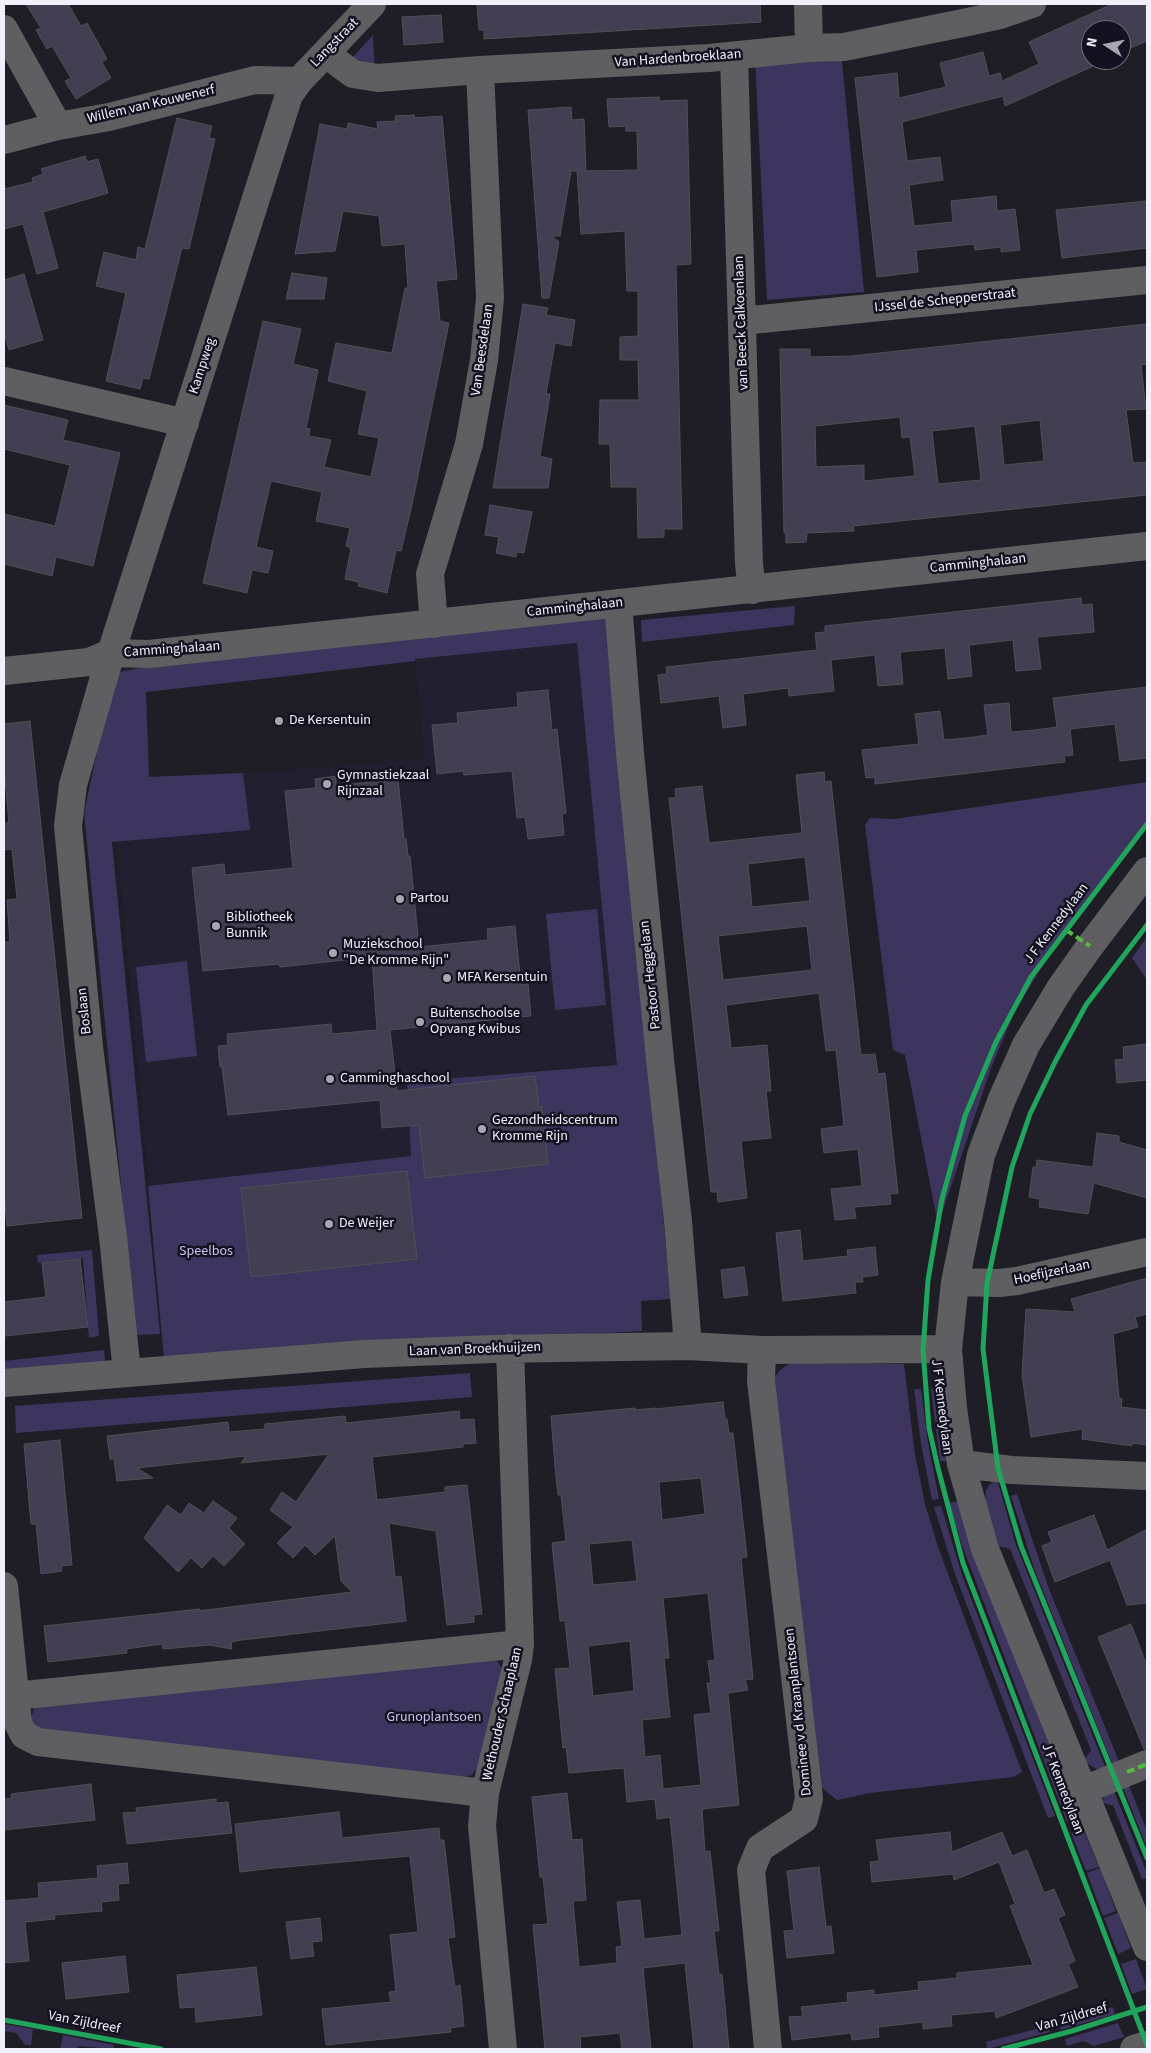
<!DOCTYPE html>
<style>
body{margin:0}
#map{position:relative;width:1151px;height:2053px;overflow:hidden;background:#1f1e26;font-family:"Source Sans 3",sans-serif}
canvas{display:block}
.frame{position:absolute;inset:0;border:5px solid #f1f0fa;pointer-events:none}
.north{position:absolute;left:1081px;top:20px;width:50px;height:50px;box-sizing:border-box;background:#141220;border:1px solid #6c6b77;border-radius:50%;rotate:281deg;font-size:14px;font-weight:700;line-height:20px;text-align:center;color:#f1f0fa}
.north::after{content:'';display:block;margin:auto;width:18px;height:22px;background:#a8a6b0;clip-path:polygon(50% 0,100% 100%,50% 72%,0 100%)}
</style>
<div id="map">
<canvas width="1151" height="2053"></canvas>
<div class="frame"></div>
<div class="north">N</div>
</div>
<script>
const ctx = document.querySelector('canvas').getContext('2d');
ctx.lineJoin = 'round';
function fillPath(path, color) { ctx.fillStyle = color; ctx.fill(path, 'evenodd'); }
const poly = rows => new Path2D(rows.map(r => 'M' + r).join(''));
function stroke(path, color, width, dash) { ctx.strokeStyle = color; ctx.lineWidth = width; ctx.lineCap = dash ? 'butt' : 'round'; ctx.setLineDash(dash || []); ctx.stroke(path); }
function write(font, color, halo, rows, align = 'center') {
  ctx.font = font + ' "Source Sans 3",sans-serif'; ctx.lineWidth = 5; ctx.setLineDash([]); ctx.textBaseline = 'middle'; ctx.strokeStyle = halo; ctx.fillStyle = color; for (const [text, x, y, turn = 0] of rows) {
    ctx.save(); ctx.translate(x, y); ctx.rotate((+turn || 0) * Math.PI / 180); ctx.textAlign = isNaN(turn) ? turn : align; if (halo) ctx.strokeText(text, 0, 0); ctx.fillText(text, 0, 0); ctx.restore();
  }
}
const built = poly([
 [577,643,600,876,616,1064,407,1082,412,1156,251,1175,264,1319,162,1327,114,811,150,781,425,759,415,659]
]);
const green = poly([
 [373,35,375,71,352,58],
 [841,51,864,292,767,300,755,58],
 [795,606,794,625,642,642,641,620],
 [605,615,671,1299,641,1301,642,1331,164,1358,148,1186,411,1156,407,1082,617,1065,577,643,415,659,415,661,271,678,146,692,149,777,243,773,250,830,112,842,160,1334,136,1335,84,813,114,673,151,666],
 [1147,782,1147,826,1116,863,1057,942,1015,1011,991,1068,938,1225,905,1055,893,1050,865,825,870,818,895,819],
 [597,909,606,1005,555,1010,546,914],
 [1147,937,1147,980,1132,958],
 [187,961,197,1056,146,1062,136,967],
 [92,1250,99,1336,89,1338,83,1260,85,1258,38,1263,37,1255],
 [104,1350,105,1362,4,1373,4,1361],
 [799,1363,904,1364,915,1455,925,1504,938,1547,1022,1772,1013,1777,870,1793,837,1800,821,1787,774,1378,780,1370,789,1364],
 [470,1373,472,1397,16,1433,15,1406],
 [914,1389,921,1389,928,1443,939,1499,932,1500,921,1444],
 [931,1389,940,1389,949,1461,940,1461],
 [994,1482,998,1483,1016,1545,1106,1769,1099,1770,1088,1764,1085,1759,1091,1750,1010,1549,999,1546,985,1501,986,1490,990,1484],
 [1017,1494,1049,1589,1120,1764,1113,1766,1035,1571,1011,1496],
 [958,1501,984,1581,1079,1817,1067,1822,962,1545,949,1503],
 [941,1506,962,1575,1055,1816,1048,1818,956,1577,934,1507],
 [494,1656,506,1675,479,1765,472,1775,464,1777,39,1731,32,1725,31,1717,35,1707],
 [1128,1783,1147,1831,1147,1848,1122,1785],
 [1113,1789,1147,1873,1147,1878,1142,1879,1113,1805,1110,1805,1101,1802,1106,1794],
 [1083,1829,1099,1867,1086,1871,1071,1833],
 [1100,1868,1116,1911,1103,1916,1087,1873],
 [1118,1913,1131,1948,1118,1954,1104,1918],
 [1136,1959,1147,1989,1132,1994,1121,1964],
 [1113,2007,1115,2014,1061,2030,1059,2024],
 [1118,2023,1124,2037,1094,2046,1084,2041,1067,2046,1065,2039],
 [4,2024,33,2029,31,2045,25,2045,16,2033,4,2031],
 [1048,2026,1050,2032,987,2049,986,2042],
 [63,2035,114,2045,113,2049,79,2046,75,2049,60,2049]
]);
const building = poly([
 [26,4,68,4,81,26,87,23,107,59,102,62,111,78,76,99,65,81,71,78,52,46,47,49,36,30,41,28,26,4],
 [477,4,760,4,761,22,484,39,484,30,479,30,477,4],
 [1112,4,1147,4,1147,41,1121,52,1121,30,1091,30,1091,60,1104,60,1089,68,1005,106,1003,96,902,122,907,161,940,157,943,180,909,185,914,226,953,222,951,201,996,196,997,211,1015,209,1020,250,1001,252,1001,247,975,250,974,244,916,250,918,272,877,277,855,78,897,73,899,98,946,87,940,63,983,52,989,76,1000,73,1002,81,1039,64,1029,42,1112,4],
 [441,15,443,42,404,45,402,17,441,15],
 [659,97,659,101,687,100,691,264,676,265,682,529,664,529,664,537,638,538,637,487,611,487,610,444,599,444,600,400,639,400,638,360,620,360,620,337,638,336,638,291,627,291,625,231,581,234,577,171,571,171,560,236,552,236,559,242,549,298,542,298,528,110,571,107,572,120,584,119,586,171,638,170,637,131,626,131,626,126,609,127,607,99,659,97],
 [414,115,415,118,442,116,457,279,436,281,440,321,449,323,412,505,401,551,396,550,387,593,358,586,359,582,345,579,351,548,346,546,350,528,316,521,322,492,271,481,256,547,273,551,268,573,252,570,247,593,203,583,263,321,301,329,293,364,318,370,306,428,310,429,309,436,331,440,324,467,371,477,379,438,358,434,367,391,328,381,336,343,392,353,405,288,408,288,405,244,382,246,379,216,343,211,335,251,295,254,320,124,347,129,348,123,378,129,377,122,396,121,395,116,414,115],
 [177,118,212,126,209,138,215,139,189,249,182,248,149,379,143,378,140,389,106,381,126,293,96,286,104,252,136,260,138,247,145,249,177,118],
 [85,156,87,162,98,159,108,193,43,212,58,268,37,274,23,224,4,229,4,189,33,182,32,178,43,174,41,169,85,156],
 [1147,201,1147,248,1062,258,1056,210,1147,201],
 [292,273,327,278,324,299,286,299,292,273],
 [24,274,43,340,9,350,4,332,4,280,24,274],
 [523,304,548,308,546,315,575,320,571,346,555,343,546,394,550,394,540,456,552,459,548,488,493,488,523,304],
 [1147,324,1147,364,1141,365,1146,409,1126,410,1133,463,1147,462,1147,495,853,526,854,531,807,533,806,542,786,543,786,533,784,533,780,349,810,349,810,357,852,356,1147,324],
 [900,417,902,438,910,437,915,476,864,481,864,465,816,467,815,426,900,417],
 [1040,420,1044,461,1004,465,1000,425,1040,420],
 [975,426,981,480,938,484,932,431,975,426],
 [4,405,68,420,63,440,120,453,93,566,56,557,52,576,4,564,4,514,55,526,70,465,4,449,4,405],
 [490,505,532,512,524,553,516,552,516,557,496,553,499,537,485,535,490,505],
 [1081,598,1082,605,1092,604,1094,632,1037,637,1041,669,1016,671,1013,640,969,645,972,676,948,679,945,648,900,652,903,684,878,686,875,655,831,660,834,691,789,696,788,688,743,694,746,725,723,728,719,696,661,703,658,675,667,674,666,667,817,650,815,633,825,632,825,626,1081,598],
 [1147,687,1147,758,1120,761,1115,724,1070,729,1073,755,1064,756,1065,762,875,784,875,777,866,778,862,750,919,744,915,714,940,711,944,740,966,738,988,735,984,705,1009,703,1011,732,1035,730,1057,727,1053,698,1147,687],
 [548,690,552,730,557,729,566,813,562,814,564,835,528,839,525,817,517,818,512,771,464,775,463,771,437,774,432,725,458,723,457,713,518,707,517,693,548,690],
 [30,721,82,1218,7,1226,4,1193,4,942,10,942,7,900,17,899,12,849,4,850,4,823,9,823,4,768,4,724,30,721],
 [824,772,825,782,831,781,861,1055,875,1054,878,1074,885,1073,898,1193,890,1194,891,1204,854,1207,856,1218,835,1220,831,1189,862,1186,858,1149,824,1153,821,1129,844,1126,836,1050,826,1051,819,993,726,1005,731,1048,767,1045,771,1091,766,1091,771,1138,741,1141,747,1198,718,1202,717,1192,711,1192,669,798,676,798,675,789,702,786,709,843,802,833,796,775,824,772],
 [805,857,810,901,752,907,748,864,805,857],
 [807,926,812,970,723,980,718,936,807,926],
 [336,776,336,786,398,779,404,839,406,839,408,856,410,856,419,947,488,940,487,929,515,926,521,985,528,984,531,1016,390,1030,397,1091,535,1076,539,1107,542,1107,548,1164,425,1178,419,1125,382,1128,380,1100,228,1115,222,1067,220,1067,218,1046,228,1045,227,1034,331,1024,332,1034,377,1030,372,957,280,967,279,964,203,971,192,868,224,864,225,875,293,868,285,791,316,788,315,779,336,776],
 [1147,1044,1147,1080,1117,1083,1115,1060,1124,1059,1123,1047,1147,1044],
 [1097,1133,1119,1136,1119,1142,1147,1150,1147,1198,1094,1183,1088,1214,1039,1207,1040,1199,1029,1197,1033,1167,1036,1167,1037,1160,1093,1167,1097,1133],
 [407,1171,417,1259,251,1277,241,1188,407,1171],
 [800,1230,803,1261,848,1256,847,1250,875,1247,878,1275,862,1277,863,1282,855,1282,856,1293,783,1301,776,1233,800,1230],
 [80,1259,88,1327,4,1336,4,1302,46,1297,42,1263,80,1259],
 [744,1267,748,1295,724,1298,721,1270,744,1267],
 [1147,1278,1147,1314,1135,1317,1138,1327,1113,1334,1119,1398,1122,1399,1121,1407,1147,1410,1147,1445,1132,1443,1132,1446,1082,1439,1083,1429,1031,1437,1022,1375,1026,1309,1075,1312,1071,1299,1147,1278],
 [723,1402,725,1419,727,1419,729,1433,733,1433,747,1557,741,1558,753,1679,745,1680,748,1690,728,1693,739,1805,702,1809,705,1852,710,1851,719,1931,714,1931,719,1975,722,1974,729,2049,694,2049,685,1963,643,1968,651,2049,622,2049,620,2033,580,2037,581,2049,545,2049,533,1925,548,1924,543,1877,540,1877,532,1797,567,1793,572,1840,582,1839,586,1900,573,1901,579,1967,617,1963,616,1947,622,1946,617,1902,640,1900,644,1939,682,1935,670,1817,657,1819,655,1799,627,1802,624,1768,569,1773,566,1747,563,1748,555,1669,570,1668,565,1621,560,1621,552,1543,566,1541,561,1495,558,1495,555,1466,551,1416,635,1408,635,1410,655,1408,655,1409,723,1402],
 [701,1478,705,1514,662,1520,659,1482,701,1478],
 [632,1540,637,1581,593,1585,589,1544,632,1540],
 [708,1593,715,1660,708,1661,711,1683,707,1683,711,1713,694,1715,701,1785,663,1789,660,1755,645,1757,642,1720,670,1717,664,1658,669,1658,663,1598,708,1593],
 [630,1641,634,1691,593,1696,588,1646,630,1641],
 [459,1411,460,1420,474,1419,476,1443,463,1444,463,1447,372,1457,377,1500,445,1492,445,1487,467,1485,482,1614,474,1615,474,1622,447,1625,436,1531,389,1523,395,1577,401,1576,406,1621,242,1640,231,1642,232,1649,209,1645,163,1649,162,1644,126,1649,127,1653,48,1662,44,1626,200,1609,198,1611,352,1592,341,1581,335,1536,315,1555,305,1545,293,1558,277,1543,293,1527,270,1510,282,1492,296,1502,329,1454,241,1463,246,1456,137,1468,153,1478,117,1481,114,1459,110,1459,107,1436,228,1422,229,1432,265,1429,265,1424,345,1416,346,1423,459,1411],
 [60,1440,72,1565,61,1566,62,1571,41,1574,36,1524,31,1524,24,1444,60,1440],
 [213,1501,237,1518,229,1528,245,1544,224,1566,213,1556,202,1568,191,1558,178,1572,144,1538,167,1505,181,1515,189,1503,204,1513,213,1501],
 [1094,1515,1107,1550,1147,1529,1147,1603,1127,1605,1110,1560,1055,1582,1042,1546,1052,1542,1048,1532,1094,1515],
 [1131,1624,1147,1666,1147,1749,1144,1749,1098,1637,1131,1624],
 [91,1784,95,1820,4,1830,4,1799,12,1798,11,1794,91,1784],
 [216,1799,216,1803,228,1802,232,1833,127,1844,123,1813,137,1812,136,1808,216,1799],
 [339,1812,342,1838,439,1828,440,1840,444,1840,455,1937,448,1938,455,1987,460,1985,464,2026,450,2028,451,2032,326,2045,322,2009,391,2002,389,1992,396,1991,390,1935,418,1932,410,1856,274,1868,240,1872,235,1824,339,1812],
 [950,1832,952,1852,1002,1832,1012,1856,1027,1850,1044,1893,1054,1889,1065,1915,1058,1918,1075,1961,1068,1964,1078,1987,996,2018,995,2011,951,2015,952,2026,923,2029,923,2022,878,2027,879,2037,852,2040,851,2033,792,2040,789,2017,803,2016,801,2007,848,2002,847,1993,874,1990,874,1995,919,1990,918,1982,957,1978,957,1973,1033,1965,1010,1906,1015,1904,999,1862,954,1880,953,1874,872,1882,870,1862,879,1861,876,1840,950,1832],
 [127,1863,129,1883,118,1884,119,1900,101,1902,102,1911,54,1915,55,1919,25,1922,29,1961,4,1963,4,1901,39,1898,38,1883,98,1878,97,1866,127,1863],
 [819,1867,826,1927,831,1926,834,1953,787,1958,784,1931,794,1930,787,1871,819,1867],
 [320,1918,322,1941,312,1942,314,1956,291,1959,286,1922,320,1918],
 [125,1956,129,1992,66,1999,62,1963,125,1956],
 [256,1967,262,2015,196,2022,195,2007,180,2008,177,1975,256,1967]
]);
const minor = poly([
 [808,4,809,48],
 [4,29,58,126],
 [326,54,353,74,378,78,480,70,709,58,809,48,844,47,968,22,1000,15,1032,4],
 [734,56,749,564,752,590],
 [4,140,58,126,109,117,255,80,299,81],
 [742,321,1147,280],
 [4,381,185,423],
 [618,603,630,753,661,1069,678,1221,688,1346],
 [434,624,430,574,469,444,484,360,490,298,480,70],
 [4,671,89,662,111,653,149,654,1147,546],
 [1147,871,1090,946,1061,987,1026,1045,1002,1099,981,1155,955,1282,948,1349,953,1408,961,1464,985,1549,1147,1947],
 [955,1282,999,1283,1017,1281,1147,1252],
 [762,1350,761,1381,809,1798,804,1819,760,1848,751,1870,768,2049],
 [127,1372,113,1237,89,1047,68,826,73,785,111,653,289,95,299,81,372,4],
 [4,1383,364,1354,494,1349,688,1346,762,1350,948,1349],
 [961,1464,1012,1470,1147,1476],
 [4,1586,18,1723,24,1735,38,1742,485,1793],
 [15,1696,520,1644],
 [1084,1790,1147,1764],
 [503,2049,482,1826,485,1793,518,1660,520,1644,510,1348],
 [1134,2049,1147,2045]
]);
const quiet = poly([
 [1066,930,1090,946],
 [1127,1772,1147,1764]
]);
const cycleway = poly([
 [1147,824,1031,977,996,1042,965,1116,942,1199,928,1280,923,1350,929,1428,938,1468,963,1563,1147,2045],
 [1147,925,1086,1005,1055,1062,1030,1114,1012,1167,987,1283,983,1349,998,1468,1021,1546,1147,1858],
 [4,2020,161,2049],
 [1003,2049,1072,2031,1147,2007]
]);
const markers = [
 [279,721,5,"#a8a6b0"],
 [327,784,5,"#a8a6b0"],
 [400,899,5,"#a8a6b0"],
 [216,926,5,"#a8a6b0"],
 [333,953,5,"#a8a6b0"],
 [447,978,5,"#a8a6b0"],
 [420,1022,5,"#a8a6b0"],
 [330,1079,5,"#a8a6b0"],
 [482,1129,5,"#a8a6b0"],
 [329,1224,5,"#a8a6b0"]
];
const streetNames = [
 ["Langstraat",335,43,-46],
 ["Van Hardenbroeklaan",678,59,-4],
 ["Willem van Kouwenerf",151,105,-13],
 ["IJssel de Schepperstraat",945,301,-6],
 ["van Beeck Calkoenlaan",742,323,-92],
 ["Van Beesdelaan",483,350,-82],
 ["Kampweg",203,366,-72],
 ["Camminghalaan",978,564,-6],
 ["Camminghalaan",575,608,-6],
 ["Camminghalaan",172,650,-4],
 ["J F Kennedylaan",1057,924,-53],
 ["Pastoor Heggelaan",651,975,-96],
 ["Boslaan",85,1011,-96],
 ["Hoefijzerlaan",1052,1273,-12],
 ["Laan van Broekhuijzen",475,1350,-2],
 ["J F Kennedylaan",941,1407,83],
 ["Dominee v d Kraanplantsoen",799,1712,-96],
 ["Wethouder Schaaplaan",503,1714,-77],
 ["J F Kennedylaan",1062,1789,69],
 ["Van Zijldreef",1072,2018,-16],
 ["Van Zijldreef",84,2023,11]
];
const poiNames = [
 ["De Kersentuin",289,721],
 ["Gymnastiekzaal",337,776],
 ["Rijnzaal",337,792],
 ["Partou",410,899],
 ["Bibliotheek",226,918],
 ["Bunnik",226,934],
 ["Muziekschool",343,945],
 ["\"De Kromme Rijn\"",343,961],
 ["MFA Kersentuin",457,978],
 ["Buitenschoolse",430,1014],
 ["Opvang Kwibus",430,1030],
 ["Camminghaschool",340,1079],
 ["Gezondheidscentrum",492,1121],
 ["Kromme Rijn",492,1137],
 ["De Weijer",339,1224]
];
const parkNames = [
 ["Speelbos",206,1252],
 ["Grunoplantsoen",434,1718]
];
fillPath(built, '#221f31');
fillPath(green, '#3d355e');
fillPath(building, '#433e51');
stroke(building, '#505056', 1);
stroke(minor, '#5f5f62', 28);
stroke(quiet, '#58b947', 4, [8, 4]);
stroke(cycleway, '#20a55d', 5);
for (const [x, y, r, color] of markers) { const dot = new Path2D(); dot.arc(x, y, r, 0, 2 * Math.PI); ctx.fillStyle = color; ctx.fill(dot); stroke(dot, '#141220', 2); }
write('14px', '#f1f0fa', '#141220', streetNames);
write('14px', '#f1f0fa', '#141220', poiNames, 'left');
write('14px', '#c9c3f1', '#141220', parkNames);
</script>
